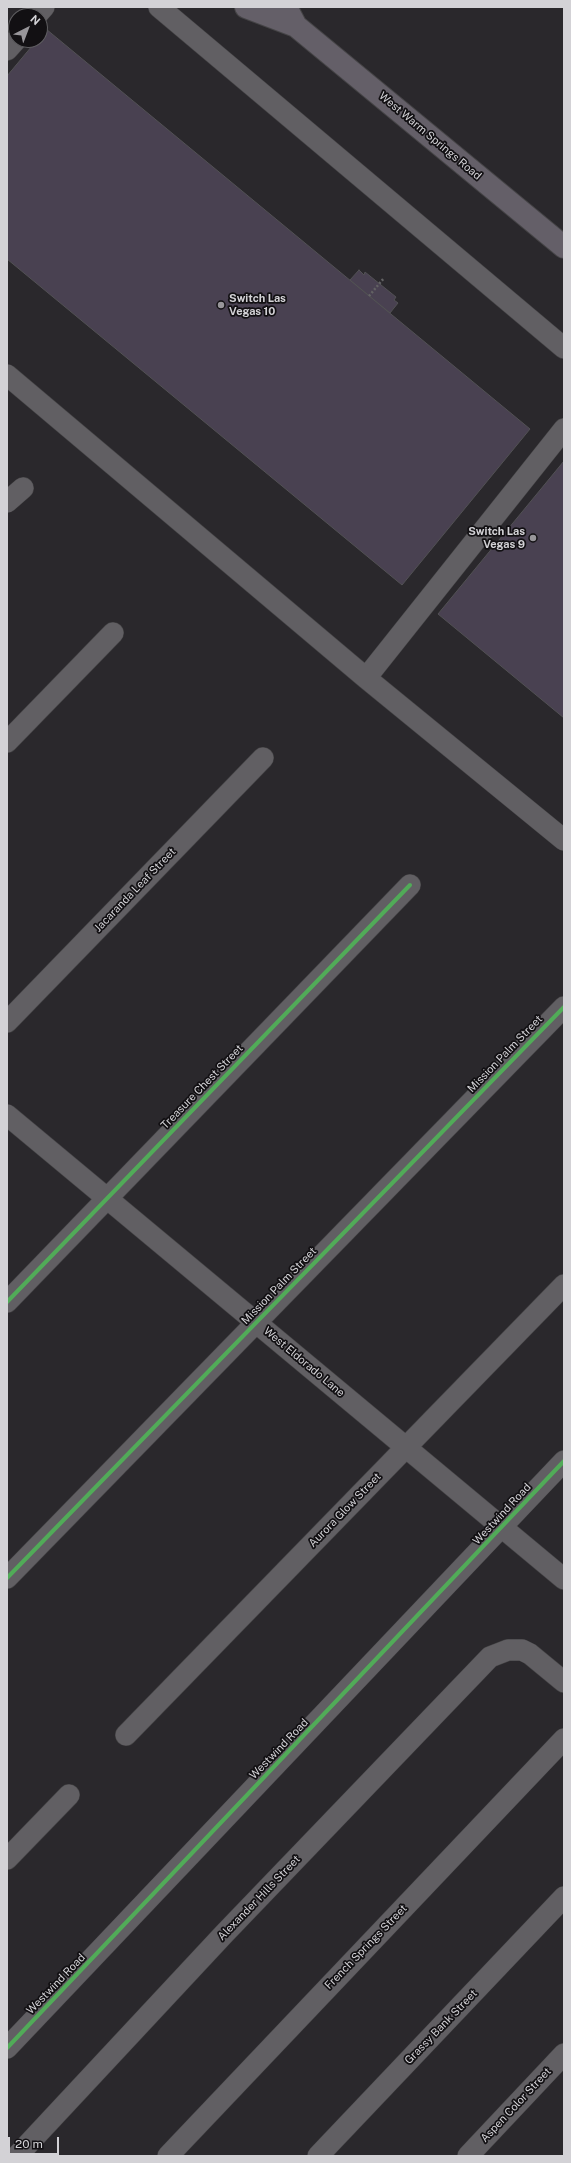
<!DOCTYPE html>
<style>
body{margin:0}
#map{position:relative;width:571px;height:2163px;overflow:hidden;background:#2a282c;font-family:"Public Sans",sans-serif}
canvas{display:block}
.frame{position:absolute;inset:0;border:8px solid #d3d2d6;pointer-events:none}
.north{position:absolute;left:8px;top:8px;width:40px;height:40px;box-sizing:border-box;background:#121013;border:1px solid #5f5e61;border-radius:50%;rotate:42deg;font-size:11px;font-weight:700;line-height:16px;text-align:center;color:#d3d2d6}
.north::after{content:'';display:block;margin:auto;width:14px;height:18px;background:#98969a;clip-path:polygon(50% 0,100% 100%,50% 72%,0 100%)}
.scale{position:absolute;left:8px;top:2137px;width:51px;height:18px;box-sizing:border-box;border:2px solid #d3d2d6;border-top:0;padding-left:5px;font-size:12px;line-height:14px;white-space:nowrap;color:#d3d2d6;-webkit-text-stroke:3px #121013;paint-order:stroke}
</style>
<div id="map">
<canvas width="571" height="2163"></canvas>
<div class="frame"></div>
<div class="north">N</div>
<div class="scale">20 m</div>
</div>
<script>
const ctx = document.querySelector('canvas').getContext('2d');
ctx.lineJoin = 'round';
function fillPath(path, color) { ctx.fillStyle = color; ctx.fill(path, 'evenodd'); }
const poly = rows => new Path2D(rows.map(r => 'M' + r).join(''));
function stroke(path, color, width, dash) { ctx.strokeStyle = color; ctx.lineWidth = width; ctx.lineCap = dash ? 'butt' : 'round'; ctx.setLineDash(dash || []); ctx.stroke(path); }
function write(font, color, halo, rows, align = 'center') {
  ctx.font = font + ' "Public Sans",sans-serif'; ctx.lineWidth = 3.5; ctx.setLineDash([]); ctx.textBaseline = 'middle'; ctx.strokeStyle = halo; ctx.fillStyle = color; for (const [text, x, y, turn = 0] of rows) {
    ctx.save(); ctx.translate(x, y); ctx.rotate((+turn || 0) * Math.PI / 180); ctx.textAlign = isNaN(turn) ? turn : align; if (halo) ctx.strokeText(text, 0, 0); ctx.fillText(text, 0, 0); ctx.restore();
  }
}
const building = poly([
 [46,29,530,429,402,585,7,259,7,76,37,40,40,40,40,36,46,29],
 [359,270,364,275,365,272,396,297,394,300,398,303,390,313,350,280,359,270],
 [564,461,564,718,438,614,564,461]
]);
const path = poly([
 [369,296,384,278]
]);
const minor = poly([
 [159,7,564,348],
 [36,16,44,7],
 [7,50,16,40],
 [7,375,366,678,564,840],
 [7,502,23,488],
 [366,678,564,429],
 [7,742,113,633],
 [7,1022,263,758],
 [7,1115,564,1579],
 [7,1302,410,885],
 [7,1578,564,1007],
 [126,1735,564,1285],
 [7,1859,69,1795],
 [7,2048,564,1461],
 [17,2156,224,1934,490,1657,508,1650,522,1650,530,1654,564,1682],
 [168,2156,564,1739],
 [318,2156,564,1897],
 [468,2156,564,2054]
]);
const major = poly([
 [246,7,296,26],
 [286,7,296,26,564,247]
]);
const cycleway = poly([
 [7,1302,410,885],
 [7,1578,564,1007],
 [7,2048,564,1461]
]);
const markers = [
 [221,305,4,"#98969a"],
 [533,538,4,"#98969a"]
];
const streetNames = [
 ["West Warm Springs Road",430,136,40],
 ["Jacaranda Leaf Street",135,890,-46],
 ["Mission Palm Street",505,1054,-46],
 ["Treasure Chest Street",202,1087,-46],
 ["Mission Palm Street",279,1286,-46],
 ["West Eldorado Lane",304,1362,40],
 ["Aurora Glow Street",345,1510,-46],
 ["Westwind Road",502,1514,-47],
 ["Westwind Road",279,1749,-46],
 ["Alexander Hills Street",259,1898,-46],
 ["French Springs Street",366,1947,-46],
 ["Westwind Road",56,1984,-46],
 ["Grassy Bank Street",441,2027,-46],
 ["Aspen Color Street",516,2105,-47]
];
const poiNames = [
 ["Switch Las",229,299],
 ["Vegas 10",229,312],
 ["Switch Las",525,532,"right"],
 ["Vegas 9",525,545,"right"]
];
fillPath(building, '#494151');
stroke(building, '#525154', 1);
stroke(minor, '#454446', 22);
stroke(major, '#454446', 24);
stroke(path, '#636264', 2.5, [2, 2]);
stroke(minor, '#615f63', 21);
stroke(major, '#645f68', 22);
stroke(cycleway, '#51ab58', 4);
for (const [x, y, r, color] of markers) { const dot = new Path2D(); dot.arc(x, y, r, 0, 2 * Math.PI); ctx.fillStyle = color; ctx.fill(dot); stroke(dot, '#121013', 1.5); }
write('11px', '#d3d2d6', '#121013', streetNames);
write('bold 11px', '#d3d2d6', '#121013', poiNames, 'left');
</script>
